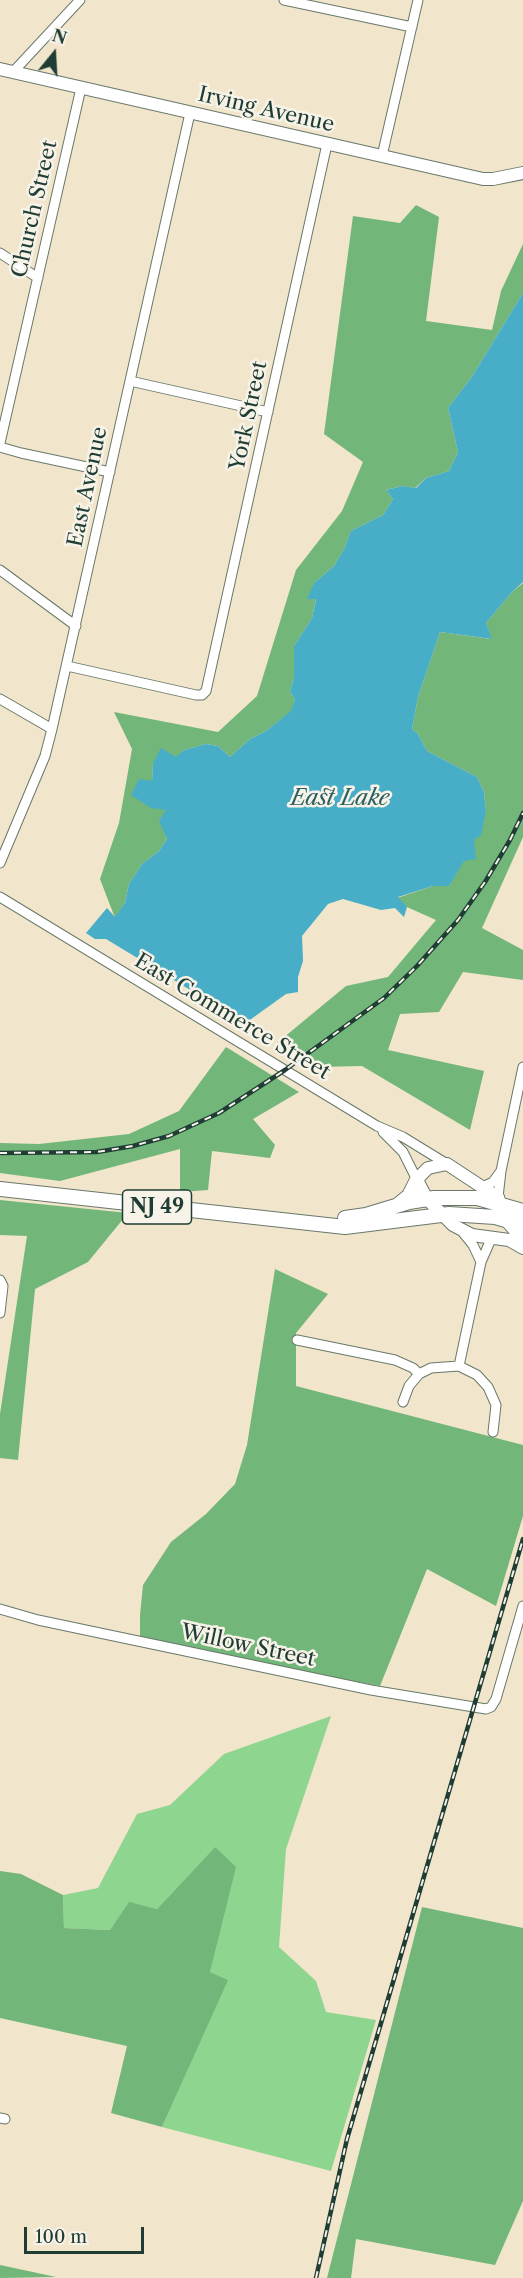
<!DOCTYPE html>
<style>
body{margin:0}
#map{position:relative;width:523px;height:2278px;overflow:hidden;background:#f1e5cb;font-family:"Libre Caslon Text",serif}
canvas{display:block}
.north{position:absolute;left:24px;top:24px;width:60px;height:60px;-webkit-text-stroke:4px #f7f3e8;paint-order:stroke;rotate:18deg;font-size:16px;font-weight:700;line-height:24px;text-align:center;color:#1f3d34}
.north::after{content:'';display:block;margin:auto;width:21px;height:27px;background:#1f3d34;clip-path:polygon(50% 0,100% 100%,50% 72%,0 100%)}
.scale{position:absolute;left:24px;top:2227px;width:120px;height:27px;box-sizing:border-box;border:3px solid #1f3d34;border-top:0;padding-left:8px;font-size:18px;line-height:21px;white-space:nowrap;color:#1f3d34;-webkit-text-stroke:4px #f7f3e8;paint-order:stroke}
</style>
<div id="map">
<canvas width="523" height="2278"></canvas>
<div class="north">N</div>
<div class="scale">100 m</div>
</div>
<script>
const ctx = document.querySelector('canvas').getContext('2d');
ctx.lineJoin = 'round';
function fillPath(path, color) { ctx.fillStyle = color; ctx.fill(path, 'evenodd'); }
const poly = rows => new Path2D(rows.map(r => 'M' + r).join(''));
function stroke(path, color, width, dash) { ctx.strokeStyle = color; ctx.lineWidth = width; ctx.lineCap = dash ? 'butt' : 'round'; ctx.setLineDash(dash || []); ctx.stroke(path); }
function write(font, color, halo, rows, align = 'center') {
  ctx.font = font + ' "Libre Caslon Text",serif'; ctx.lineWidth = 5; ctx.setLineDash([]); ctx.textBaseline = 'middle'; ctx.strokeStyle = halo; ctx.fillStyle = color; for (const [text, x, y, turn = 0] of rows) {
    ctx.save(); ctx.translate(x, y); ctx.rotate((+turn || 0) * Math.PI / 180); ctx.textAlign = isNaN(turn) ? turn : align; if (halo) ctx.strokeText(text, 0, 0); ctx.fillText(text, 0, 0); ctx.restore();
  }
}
const green = poly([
 [331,1716,286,1849,279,1947,316,1981,326,2012,376,2020,331,2171,162,2127,227,1980,210,1972,219,1928,215,1847,157,1909,129,1903,110,1930,64,1928,63,1895,98,1888,137,1814,170,1805,224,1754]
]);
const forest = poly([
 [416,205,439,217,426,321,492,330,501,291,523,244,523,293,473,375,448,408,458,452,449,471,426,478,415,488,402,486,386,490,393,499,383,515,351,531,344,549,334,566,314,583,308,599,316,598,312,618,294,646,294,678,290,691,295,700,292,711,266,731,250,739,230,757,218,746,206,744,184,750,177,757,153,763,152,782,167,810,160,821,167,839,159,851,142,864,129,884,125,903,115,918,100,879,119,823,132,749,114,712,218,732,257,696,296,570,342,511,363,462,324,434,353,216,400,223],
 [523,583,523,837,482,928,523,950,523,980,463,972,439,1012,400,1014,388,1050,484,1071,470,1130,362,1066,317,1067,277,1043,346,986,388,977,436,920,407,907,397,898,433,886,449,886,474,840,486,811,484,792,477,777,427,751,418,734,412,729,418,697,440,632,491,639,486,623,512,592],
 [226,1047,299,1092,253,1119,275,1145,270,1158,212,1151,208,1190,180,1192,180,1149,60,1181,0,1173,0,1143,39,1144,129,1134,179,1111],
 [0,1200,128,1213,88,1262,35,1289,18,1460,0,1458,0,1414,27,1236,0,1235],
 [275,1269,328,1294,296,1333,296,1386,523,1445,523,1516,496,1606,427,1569,380,1686,140,1642,140,1615,143,1585,171,1542,206,1514,235,1484,247,1445],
 [215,1847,236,1867,210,1972,228,1980,162,2127,111,2113,127,2046,0,2018,0,1871,21,1874,63,1895,64,1928,110,1930,129,1902,157,1909],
 [422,1907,523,1928,523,2201,495,2265,356,2239,351,2278,327,2278],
 [0,2265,56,2277,0,2278]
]);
const water = poly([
 [523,293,523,582,512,592,486,623,492,639,440,632,418,697,412,729,418,734,427,751,477,777,484,792,486,811,481,835,474,840,476,859,464,861,449,886,433,886,398,897,407,907,404,917,395,908,381,910,343,899,328,904,302,936,303,961,298,977,298,992,286,994,240,1027,236,1026,230,1014,106,939,95,939,86,933,107,908,115,917,125,903,129,884,142,864,159,851,167,839,159,821,166,810,151,808,131,795,139,779,152,781,153,763,161,748,176,757,184,750,206,744,218,746,230,757,250,739,266,731,291,711,295,700,290,691,294,678,294,646,312,618,316,599,307,599,314,583,334,566,344,549,351,531,383,515,393,499,386,490,402,486,416,488,426,478,449,471,458,452,448,408,473,375]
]);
const minor = poly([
 [284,0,412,27],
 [13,72,80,0],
 [382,156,418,0],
 [0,253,38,278],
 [130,381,268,412],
 [0,443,81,88],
 [0,447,21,453,110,472],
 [0,570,76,626],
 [67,666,196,695,202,695,206,691,327,144],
 [0,699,52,729],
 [0,863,45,756,52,729,190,113],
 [0,897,377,1126,403,1137,447,1164],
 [383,1132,403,1152,417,1180],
 [482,1187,493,1182,501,1171],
 [498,1197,501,1171,523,1067],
 [464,1234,473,1245,481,1262],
 [0,1280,3,1286,0,1313],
 [297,1340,395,1360,413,1368,419,1374],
 [459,1366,481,1262,492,1237],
 [403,1402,409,1386,419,1374,431,1368,459,1366,477,1375,488,1387,496,1405,493,1432],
 [0,1609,38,1620,371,1690,486,1709,491,1707,496,1699,523,1606],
 [0,2118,5,2119]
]);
const major = poly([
 [0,69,483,179,493,179,523,173],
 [523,1240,505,1219,498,1197,482,1187,447,1164,428,1168,421,1175,417,1180,427,1199,453,1225,472,1235,509,1240,523,1248]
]);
const highway = poly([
 [0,1189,345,1227,449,1214,495,1217,523,1225],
 [399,1204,409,1196,417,1180],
 [345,1218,366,1215,409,1202,434,1198,477,1198,523,1211]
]);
const rail = poly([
 [0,1153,97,1152,133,1146,169,1136,219,1113,285,1070,384,998,417,966,458,920,485,882,510,840,523,813],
 [316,2278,347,2139,523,1539]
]);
const shields = [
 [157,1207,69]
];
const shieldNames = [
 ["NJ 49",157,1207]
];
const streetNames = [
 ["Irving Avenue",266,110,13],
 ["Church Street",35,209,-77],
 ["York Street",249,416,-78],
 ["East Avenue",88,487,-78],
 ["East Commerce Street",232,1017,31],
 ["Willow Street",248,1646,12]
];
const waterNames = [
 ["East Lake",340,799]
];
fillPath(green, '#8ed58f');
fillPath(forest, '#72b67a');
fillPath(water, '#48adc7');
stroke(minor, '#687869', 11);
stroke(major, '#687869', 14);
stroke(highway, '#687869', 16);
stroke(minor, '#fff', 9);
stroke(major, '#fff', 12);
stroke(highway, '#fff', 14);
stroke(rail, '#1f3d34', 4.5);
stroke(rail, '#f7f3e8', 2, [7]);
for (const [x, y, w] of shields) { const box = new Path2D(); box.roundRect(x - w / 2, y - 17, w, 34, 4.5); ctx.fillStyle = '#f7f3e8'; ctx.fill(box); stroke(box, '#1f3d34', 1.5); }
write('bold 20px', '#1f3d34', null, shieldNames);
write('21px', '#1f3d34', '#f7f3e8', streetNames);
write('italic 22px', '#2b5f60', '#f7f3e8', waterNames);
</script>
